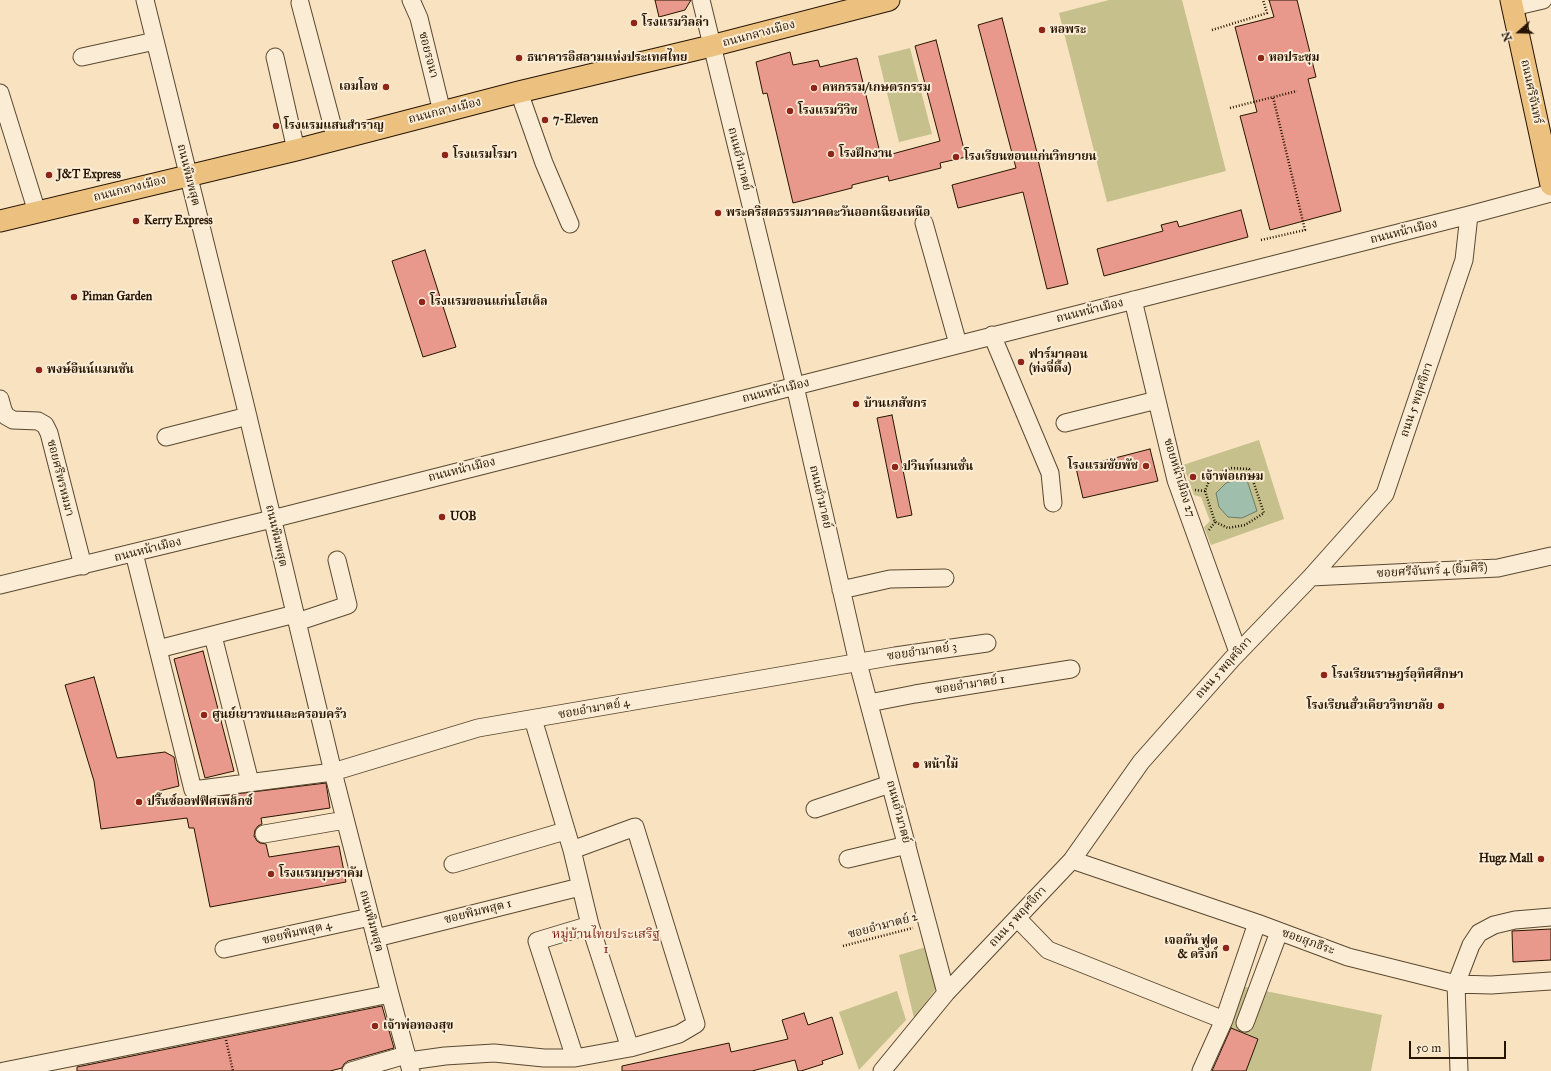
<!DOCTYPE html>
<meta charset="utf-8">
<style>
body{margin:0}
#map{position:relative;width:1551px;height:1071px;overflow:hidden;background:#f8e2bf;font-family:"IM FELL Great Primer",serif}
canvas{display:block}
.north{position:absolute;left:1499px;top:12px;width:40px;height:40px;-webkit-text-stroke:3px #faecd5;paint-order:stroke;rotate:250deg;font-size:11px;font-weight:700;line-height:16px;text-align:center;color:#261400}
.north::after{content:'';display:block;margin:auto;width:14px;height:18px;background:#261400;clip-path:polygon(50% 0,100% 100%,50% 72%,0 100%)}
.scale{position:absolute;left:1409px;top:1041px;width:97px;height:18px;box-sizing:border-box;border:2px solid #261400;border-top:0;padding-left:5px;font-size:12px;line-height:14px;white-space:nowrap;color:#261400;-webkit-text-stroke:3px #faecd5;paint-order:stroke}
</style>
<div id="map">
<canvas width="1551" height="1071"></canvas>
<div class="north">N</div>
<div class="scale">50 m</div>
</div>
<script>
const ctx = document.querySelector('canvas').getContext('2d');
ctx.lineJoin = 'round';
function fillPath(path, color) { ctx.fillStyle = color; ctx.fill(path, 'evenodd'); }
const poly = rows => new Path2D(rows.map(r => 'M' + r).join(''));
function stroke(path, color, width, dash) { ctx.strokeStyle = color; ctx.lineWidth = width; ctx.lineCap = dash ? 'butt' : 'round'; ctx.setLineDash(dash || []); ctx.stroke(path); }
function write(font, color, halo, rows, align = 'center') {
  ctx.font = font + ' "IM FELL Great Primer","Noto Serif Thai",serif'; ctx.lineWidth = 4; ctx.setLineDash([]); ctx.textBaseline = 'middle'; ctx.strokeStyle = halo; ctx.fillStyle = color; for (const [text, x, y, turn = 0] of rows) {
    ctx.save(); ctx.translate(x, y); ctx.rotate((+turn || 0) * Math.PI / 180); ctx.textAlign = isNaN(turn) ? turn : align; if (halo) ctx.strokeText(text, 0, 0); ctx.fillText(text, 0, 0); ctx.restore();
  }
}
const green = poly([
 [1109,0,1182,0,1226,171,1107,202,1059,13],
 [910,48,932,134,899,142,878,56],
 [1259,440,1284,519,1211,545,1204,527,1210,521,1201,497,1194,495,1183,465],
 [926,947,936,989,914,1018,899,955],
 [1241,986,1382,1015,1371,1071,1246,1071,1258,1039,1228,1027],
 [897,991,906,1020,859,1070,839,1012]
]);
const water = poly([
 [1246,477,1257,511,1242,518,1228,517,1219,507,1216,493,1226,483,1246,477]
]);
const building = poly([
 [655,0,691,0,685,10,659,17,655,0],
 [1269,0,1297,0,1316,77,1308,79,1341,211,1270,230,1240,116,1257,112,1235,27,1274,17,1269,0],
 [1002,18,1039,160,1038,160,1068,284,1047,289,1023,192,958,208,952,185,1016,168,978,25,1002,18],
 [936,40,966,157,940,163,941,168,889,181,888,176,852,185,852,188,793,203,767,93,763,94,756,62,790,52,793,65,818,60,820,67,857,58,881,157,940,141,915,46,936,40],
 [1241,210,1248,237,1104,276,1097,249,1163,231,1161,225,1177,221,1179,227,1241,210],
 [425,250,456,347,423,357,392,261,425,250],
 [892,415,912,515,897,518,877,418,892,415],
 [1150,449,1158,481,1083,498,1076,468,1150,449],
 [203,651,234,771,205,778,174,659,203,651],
 [94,677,117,758,165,752,174,757,179,786,159,791,161,803,326,783,330,808,261,818,262,824,258,826,255,830,254,836,257,841,260,843,266,844,269,857,339,846,346,882,210,907,194,828,189,828,187,818,101,829,94,781,65,685,94,677],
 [1551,929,1551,960,1513,962,1512,931,1551,929],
 [382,1006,394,1048,348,1061,344,1064,342,1068,330,1071,77,1071,77,1067,382,1006],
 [804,1013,808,1025,832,1017,843,1054,822,1061,823,1064,801,1071,798,1071,795,1060,752,1071,622,1071,622,1066,729,1043,731,1052,788,1039,782,1020,804,1013],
 [1231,1028,1258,1039,1246,1071,1212,1071,1231,1028]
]);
const path = poly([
 [1212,30,1267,13,1263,0],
 [1230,108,1297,91],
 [1261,240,1305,230,1273,97],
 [1231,468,1249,469,1264,513,1245,525,1228,528,1215,522,1205,491,1211,476,1231,468],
 [1195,490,1205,491],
 [1209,530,1215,522],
 [843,946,913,928],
 [226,1040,233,1071]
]);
const minor = poly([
 [145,0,244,400,333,772,390,994,411,1071],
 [411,0,419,18,442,112],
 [701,0,795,386,858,663,946,993],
 [300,3,336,139],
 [1513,7,1543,0],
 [82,57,155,41],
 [275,57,296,150],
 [519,92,544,163,570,224],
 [0,93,37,212],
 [924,223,958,344],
 [1133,300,1176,480,1238,652],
 [992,335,1050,473,1053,503],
 [0,399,3,410,6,416,13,420,38,421,45,425,49,433,83,566],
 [1065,423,1157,400],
 [166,437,248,416],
 [134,553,193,790,333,772,478,728,895,656,987,643],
 [1311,577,1498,568,1551,556],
 [0,585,272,519,1469,215,1551,193],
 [841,590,890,579,945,578],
 [297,622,348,605,337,560],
 [213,636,250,782],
 [158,649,295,614],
 [869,703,915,694,1071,669],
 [533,719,572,850,590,925,630,1048],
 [815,809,890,784],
 [264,834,345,820],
 [848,859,907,845],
 [1072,860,1257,923,1348,957,1456,984,1491,985,1551,981],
 [453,864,565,831],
 [1017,918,1048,950,1224,1020],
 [376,938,580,887],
 [224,949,370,917],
 [1245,1023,1279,932],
 [575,1058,537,941,590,925],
 [409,1061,445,1056,494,1053,544,1058,575,1058,630,1048,679,1034,696,1024,635,827,572,850],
 [4,1071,390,994],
 [351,1071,406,1055],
 [882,1071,946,993,1072,860,1141,762,1232,659,1311,577,1385,494,1464,260,1469,215],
 [1201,1071,1224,1020,1257,923],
 [1459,1071,1456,984,1471,945,1479,933,1494,925,1515,920,1551,917]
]);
const major = poly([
 [1511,0,1551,185],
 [0,221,296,150,519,92,711,46,889,0]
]);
const markers = [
 [634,23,4,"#8f2418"],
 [1042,30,4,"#8f2418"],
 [519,58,4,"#8f2418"],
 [1261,58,4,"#8f2418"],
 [386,87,4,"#8f2418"],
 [814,88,4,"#8f2418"],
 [790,111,4,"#8f2418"],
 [545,120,4,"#8f2418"],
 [276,126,4,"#8f2418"],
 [831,154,4,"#8f2418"],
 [445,155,4,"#8f2418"],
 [956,157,4,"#8f2418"],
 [49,175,4,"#8f2418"],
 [718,213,4,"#8f2418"],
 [136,221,4,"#8f2418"],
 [74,297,4,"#8f2418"],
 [422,302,4,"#8f2418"],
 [1021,362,4,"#8f2418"],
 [39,370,4,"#8f2418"],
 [856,404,4,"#8f2418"],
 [1146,466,4,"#8f2418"],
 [895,467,4,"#8f2418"],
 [1193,477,4,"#8f2418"],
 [442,517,4,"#8f2418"],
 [1324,675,4,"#8f2418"],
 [1441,706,4,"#8f2418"],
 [204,715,4,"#8f2418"],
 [916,765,4,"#8f2418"],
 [139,802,4,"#8f2418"],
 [1541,859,4,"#8f2418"],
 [271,874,4,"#8f2418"],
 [1226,948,4,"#8f2418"],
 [375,1026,4,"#8f2418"]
];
const poiNames = [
 ["โรงแรมวิลล่า",642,23],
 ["หอพระ",1050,30],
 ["ธนาคารอิสลามแห่งประเทศไทย",527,58],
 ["หอประชุม",1269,58],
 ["เอมโอช",378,87,"right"],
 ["คหกรรม/เกษตรกรรม",822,88],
 ["โรงแรมวีวิช",798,111],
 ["7-Eleven",553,120],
 ["โรงแรมแสนสำราญ",284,126],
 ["โรงฝึกงาน",839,154],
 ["โรงแรมโรมา",453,155],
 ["โรงเรียนขอนแก่นวิทยายน",964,157],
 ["J&T Express",57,175],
 ["พระคริสตธรรมภาคตะวันออกเฉียงเหนือ",726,213],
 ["Kerry Express",144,221],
 ["Piman Garden",82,297],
 ["โรงแรมขอนแก่นโฮเต็ล",430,302],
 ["ฟาร์มาคอน",1029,355],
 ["(ท่งจี่ตึ้ง)",1029,369],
 ["พงษ์อินน์แมนชัน",47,370],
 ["บ้านเภสัชกร",864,404],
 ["โรงแรมชัยพัช",1138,466,"right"],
 ["ปวินท์แมนชั่น",903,467],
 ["เจ้าพ่อเกษม",1201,477],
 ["UOB",450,517],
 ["โรงเรียนราษฎร์อุทิศศึกษา",1332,675],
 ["โรงเรียนฮั่วเคียววิทยาลัย",1433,706,"right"],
 ["ศูนย์เยาวชนและครอบครัว",212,715],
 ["หน้าไม้",924,765],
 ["ปริ๊นซ์ออฟฟิศเพล็กซ์",147,802],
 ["Hugz Mall",1533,859,"right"],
 ["โรงแรมบุษราคัม",279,874],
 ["เจอกัน ฟูด",1218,941,"right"],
 ["& ดริงก์",1218,955,"right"],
 ["เจ้าพ่อทองสุข",383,1026]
];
const streetNames = [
 ["ถนนกลางเมือง",759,34,-15],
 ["ซอยรจนา",428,55,76],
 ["ถนนศรีจันทร์",1531,92,78],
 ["ถนนกลางเมือง",445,111,-14],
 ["ถนนอำมาตย์",739,159,76],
 ["ถนนพิมพสุต",188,175,76],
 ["ถนนกลางเมือง",130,189,-14],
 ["ถนนหน้าเมือง",1404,232,-14],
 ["ถนนหน้าเมือง",1090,311,-14],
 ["ถนนหน้าเมือง",776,391,-14],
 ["ถนน 5 พฤศจิกา",1417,400,-71],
 ["ถนนหน้าเมือง",462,470,-14],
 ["ซอยศรีพรหมมา",60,478,76],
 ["ซอยหน้าเมือง 27",1179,478,73],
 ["ถนนอำมาตย์",820,497,77],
 ["ถนนพิมพสุต",276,536,77],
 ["ถนนหน้าเมือง",148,550,-14],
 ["ซอยศรีจันทร์ 4 (ยิ้มศิริ)",1432,571,-3],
 ["ซอยอำมาตย์ 3",922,652,-8],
 ["ถนน 5 พฤศจิกา",1224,668,-48],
 ["ซอยอำมาตย์ 1",970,685,-9],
 ["ซอยอำมาตย์ 4",594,709,-10],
 ["ถนนอำมาตย์",898,812,75],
 ["ซอยพิมพสุต 1",478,912,-14],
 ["ถนน 5 พฤศจิกา",1018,917,-47],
 ["ถนนพิมพสุต",371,921,75],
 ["ซอยอำมาตย์ 2",883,926,-15],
 ["ซอยพิมพสุต 4",297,933,-13],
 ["ซอยสุภธีระ",1308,942,20]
];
const neighbourhoodNames = [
 ["หมู่บ้านไทยประเสริฐ",606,935],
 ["1",606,950]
];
fillPath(green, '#c5c08c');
fillPath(water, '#9fbfac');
stroke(water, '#6f7b67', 1);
fillPath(building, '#e8998b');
stroke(building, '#261400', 1);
stroke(minor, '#5a4830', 19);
stroke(major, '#261400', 23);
stroke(path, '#261400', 2.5, [1, 2]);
stroke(minor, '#faecd5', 17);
stroke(major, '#ecc180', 21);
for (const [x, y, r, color] of markers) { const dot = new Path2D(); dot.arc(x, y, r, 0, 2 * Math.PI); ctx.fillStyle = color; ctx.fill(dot); stroke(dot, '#faecd5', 1.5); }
write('bold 12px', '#261400', '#faecd5', poiNames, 'left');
write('12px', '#261400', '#faecd5', streetNames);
write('13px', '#7a1f14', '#faecd5', neighbourhoodNames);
</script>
